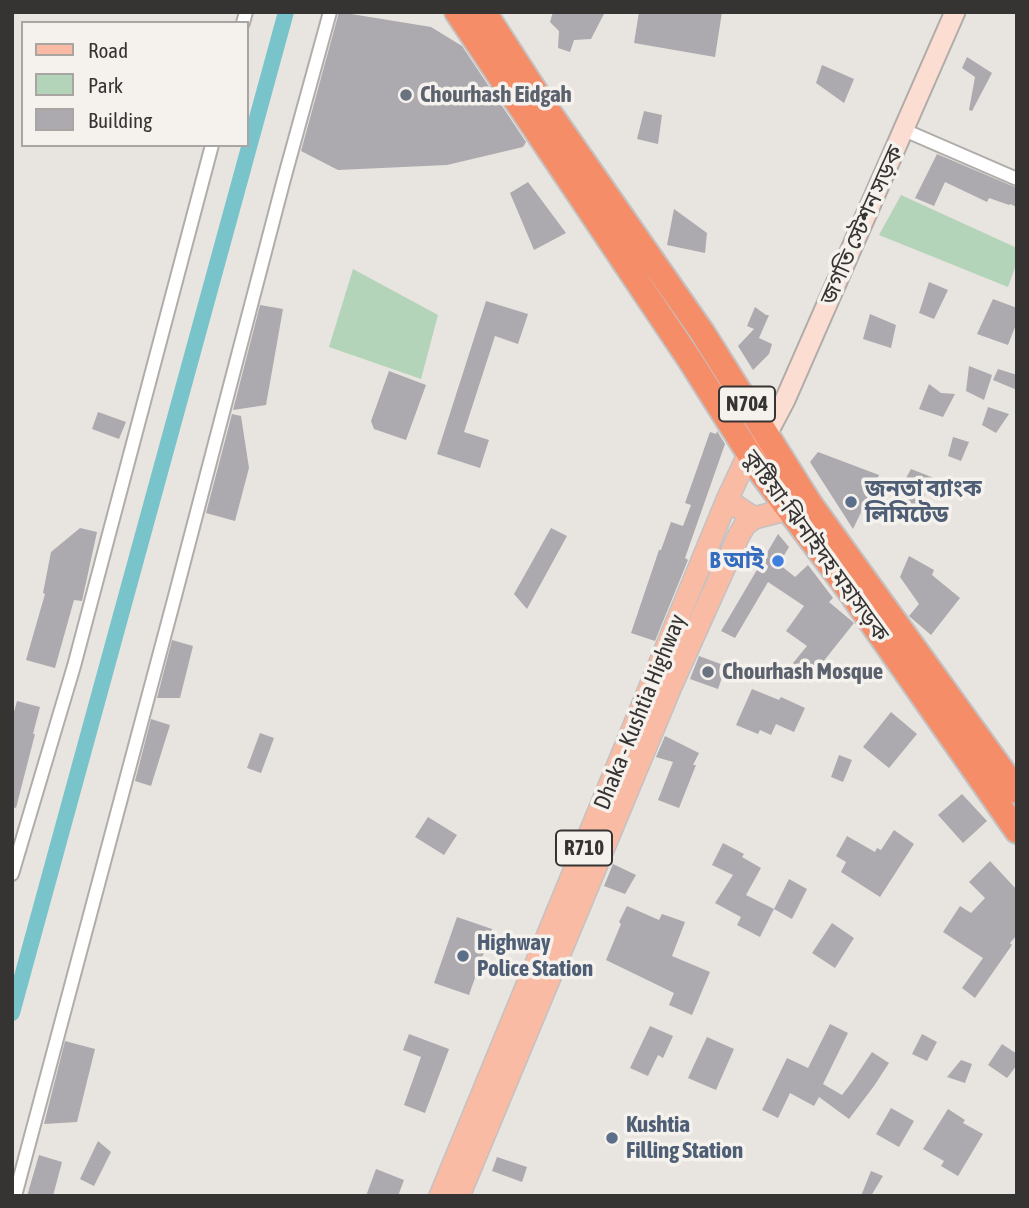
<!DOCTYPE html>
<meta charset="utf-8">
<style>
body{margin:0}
#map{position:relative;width:1029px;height:1208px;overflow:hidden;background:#e8e4e0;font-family:"Asap Condensed",sans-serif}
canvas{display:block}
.frame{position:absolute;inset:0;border:14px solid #363433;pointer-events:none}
.legend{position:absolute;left:21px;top:21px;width:228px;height:126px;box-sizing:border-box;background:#f5f1ed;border:2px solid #a9a5a3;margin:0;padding:9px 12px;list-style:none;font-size:21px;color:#363433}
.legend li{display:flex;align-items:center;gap:14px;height:35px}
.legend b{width:35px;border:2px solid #a9a5a3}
</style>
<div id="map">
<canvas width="1029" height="1208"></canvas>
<div class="frame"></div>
<ul class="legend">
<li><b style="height:9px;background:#fabba5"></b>Road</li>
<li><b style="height:19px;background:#b3d4b8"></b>Park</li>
<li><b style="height:19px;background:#acaaae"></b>Building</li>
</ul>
</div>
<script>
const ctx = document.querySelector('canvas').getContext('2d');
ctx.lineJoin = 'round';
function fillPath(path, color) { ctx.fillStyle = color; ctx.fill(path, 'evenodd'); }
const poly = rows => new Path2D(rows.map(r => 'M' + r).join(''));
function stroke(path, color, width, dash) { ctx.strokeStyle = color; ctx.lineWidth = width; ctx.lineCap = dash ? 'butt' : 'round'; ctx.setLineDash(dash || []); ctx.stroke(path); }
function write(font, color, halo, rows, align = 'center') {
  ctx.font = font + ' "Asap Condensed","Noto Sans Bengali",sans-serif'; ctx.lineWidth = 7; ctx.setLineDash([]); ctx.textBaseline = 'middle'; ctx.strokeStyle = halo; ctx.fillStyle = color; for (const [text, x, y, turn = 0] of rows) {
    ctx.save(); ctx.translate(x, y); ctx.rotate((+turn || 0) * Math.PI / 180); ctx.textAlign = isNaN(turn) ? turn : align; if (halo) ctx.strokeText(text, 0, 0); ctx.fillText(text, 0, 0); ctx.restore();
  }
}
const green = poly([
 [901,195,1017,248,1017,262,1008,287,879,235],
 [353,269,438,315,421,379,329,347]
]);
const canal = poly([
 [12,1013,286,12]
]);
const building = poly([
 [339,12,431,27,462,46,526,142,523,147,447,165,338,170,301,151],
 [553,12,605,12,591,39,574,40,570,52,558,48,559,31,550,22],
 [639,12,722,12,715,57,634,43],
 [967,57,992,73,972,111,969,110,975,77,962,68],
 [822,65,854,79,844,103,816,83],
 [644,111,662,115,658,144,637,139],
 [937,154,1017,188,1017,207,1010,204,1009,205,989,198,987,202,945,182,934,206,915,198],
 [528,182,566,233,534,250,510,193],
 [674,209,707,233,705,253,667,245],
 [929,282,948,290,934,319,919,313],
 [993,299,1017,308,1017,322,1008,345,977,334],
 [486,301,528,314,518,344,495,336,464,432,489,440,480,468,437,454],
 [260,305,283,309,266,405,233,410],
 [755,307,766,315,769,315,759,338,772,344,769,354,753,370,738,346,754,329,747,326],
 [870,314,896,325,891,348,863,339],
 [969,366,992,375,984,400,966,391],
 [998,369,1017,375,1017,390,993,380],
 [389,371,426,385,406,440,374,429,371,421],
 [929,384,941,393,955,394,943,417,919,409],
 [988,407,1009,414,996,433,982,425],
 [98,412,126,422,119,439,92,429],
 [232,414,241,416,249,468,235,521,206,513],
 [717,431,725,444,685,558,688,560,655,641,631,633,659,550,661,550,671,522,683,526,691,505,685,503,710,432,716,434],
 [953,437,969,442,961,461,948,456],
 [818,452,879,475,853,529,810,462],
 [911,469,934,478,918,509,895,498],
 [80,528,97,532,82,601,74,600,55,668,26,660,45,594,43,593,51,552],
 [551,528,567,536,527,609,514,594],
 [778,534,789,547,779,564,795,577,808,565,833,598,829,602,854,623,811,677,793,663,807,646,786,631,804,606,768,582,735,638,721,631],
 [909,556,934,570,932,575,960,598,931,635,909,616,919,604,900,577],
 [172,640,193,646,180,698,157,698],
 [699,656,726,666,718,689,690,679],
 [752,689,779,700,781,697,805,708,794,732,776,724,771,735,760,730,758,734,736,725],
 [17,701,40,707,33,734,35,734,16,808,12,807,12,719],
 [891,712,917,734,889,768,863,747],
 [151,719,170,725,151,786,135,781],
 [260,733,274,738,261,773,247,768],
 [665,736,699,753,693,765,696,765,679,808,658,800,673,762,656,757],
 [839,755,852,760,843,782,831,777],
 [962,794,987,821,963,843,938,815],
 [428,817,457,835,444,855,415,837],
 [894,830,914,844,880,897,841,872,846,862,836,856,847,836,875,852,877,848,881,850],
 [723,843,744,854,742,857,761,868,746,895,774,909,760,937,737,925,741,917,715,903,733,875,712,865],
 [990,861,1017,890,1017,935,1010,943,1012,945,975,998,962,988,983,958,943,932,960,906,971,913,985,898,969,882],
 [613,864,636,875,625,894,604,886],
 [789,879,807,889,792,919,774,909],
 [627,906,659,920,662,914,685,922,672,956,710,972,692,1015,669,1005,674,993,606,960,621,924,619,922],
 [457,917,492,929,469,995,434,983],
 [832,923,854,938,835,968,812,953],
 [830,1024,848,1033,823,1084,842,1095,852,1082,872,1052,889,1063,874,1086,849,1119,819,1097,814,1106,790,1093,778,1118,762,1110,787,1058,808,1068],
 [650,1026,673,1036,663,1058,658,1055,648,1076,630,1068],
 [409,1034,449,1049,425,1113,404,1105,421,1057,403,1050],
 [922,1034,937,1042,927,1061,912,1054],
 [707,1037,734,1049,716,1090,688,1078],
 [65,1041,95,1049,77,1122,44,1124],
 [1002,1044,1017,1054,1017,1065,1007,1078,988,1065],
 [961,1060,972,1064,965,1083,947,1077],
 [891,1108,914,1121,899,1147,876,1134],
 [948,1109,965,1120,963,1123,983,1134,958,1176,941,1166,944,1161,923,1149],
 [98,1141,111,1152,94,1186,80,1179],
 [39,1155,62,1162,53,1196,27,1196],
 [497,1157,527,1167,522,1182,492,1171],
 [376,1169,404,1180,398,1196,366,1196],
 [871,1171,883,1176,871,1196,861,1196]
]);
const street = poly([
 [243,23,246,12],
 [904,130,1017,179],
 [12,874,74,666,212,145],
 [15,1196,175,596,284,179,330,12]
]);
const secondary = poly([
 [766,436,785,400,955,12]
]);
const primary = poly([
 [727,500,754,518,801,506],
 [440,1196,727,500,749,453,758,445],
 [459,1196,672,684,739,535,745,525,754,518]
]);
const highway = poly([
 [457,12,690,360,762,474,846,586,1017,831],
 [484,12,546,108,702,332,810,504,1017,791]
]);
const markers = [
 [406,95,7,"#6b7280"],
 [851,502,7,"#5c6f8a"],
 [778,561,7,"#3f7fe0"],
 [708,672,7,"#6b7280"],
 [463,956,7,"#5c6f8a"],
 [612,1138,7,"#5c6f8a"]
];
const shields = [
 [747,404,56],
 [584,848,56]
];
const shieldNames = [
 ["N704",747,404],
 ["R710",584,848]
];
const worshipNames = [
 ["Chourhash Eidgah",420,95],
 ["Chourhash Mosque",722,672]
];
const streetNames = [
 ["জগতি স্টেশন সড়ক",862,225,-66],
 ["কুষ্টিয়া-ঝিনাইদহ মহাসড়ক",816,546,54],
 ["Dhaka - Kushtia Highway",640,712,-68]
];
const serviceNames = [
 ["জনতা ব্যাংক",865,489],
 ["লিমিটেড",865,515],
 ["Highway",477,943],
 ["Police Station",477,969],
 ["Kushtia",626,1125],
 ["Filling Station",626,1151]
];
const shopNames = [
 ["B আই",764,561]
];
fillPath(green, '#b3d4b8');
stroke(canal, '#79c4ca', 16);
fillPath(building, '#acaaae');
stroke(street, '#b0aca9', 16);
stroke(secondary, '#b0aca9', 23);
stroke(primary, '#c3c2c2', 24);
stroke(highway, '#c3c2c2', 28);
stroke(street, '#fff', 12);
stroke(secondary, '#fcddd2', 19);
stroke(primary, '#fabba5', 21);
stroke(highway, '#f68d69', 24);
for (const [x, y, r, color] of markers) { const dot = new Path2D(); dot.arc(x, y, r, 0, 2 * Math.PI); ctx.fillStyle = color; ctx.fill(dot); stroke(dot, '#f5f1ed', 2.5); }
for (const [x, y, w] of shields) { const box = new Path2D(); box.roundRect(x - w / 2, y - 17.5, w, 35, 5); ctx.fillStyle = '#f5f1ed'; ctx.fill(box); stroke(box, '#363433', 2); }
write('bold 21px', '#363433', null, shieldNames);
write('bold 23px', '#5b616d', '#f5f1ed', worshipNames, 'left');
write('23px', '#363433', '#f5f1ed', streetNames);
write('bold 23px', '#4e5e75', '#f5f1ed', serviceNames, 'left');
write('bold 23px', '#366cbe', '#f5f1ed', shopNames, 'right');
</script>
